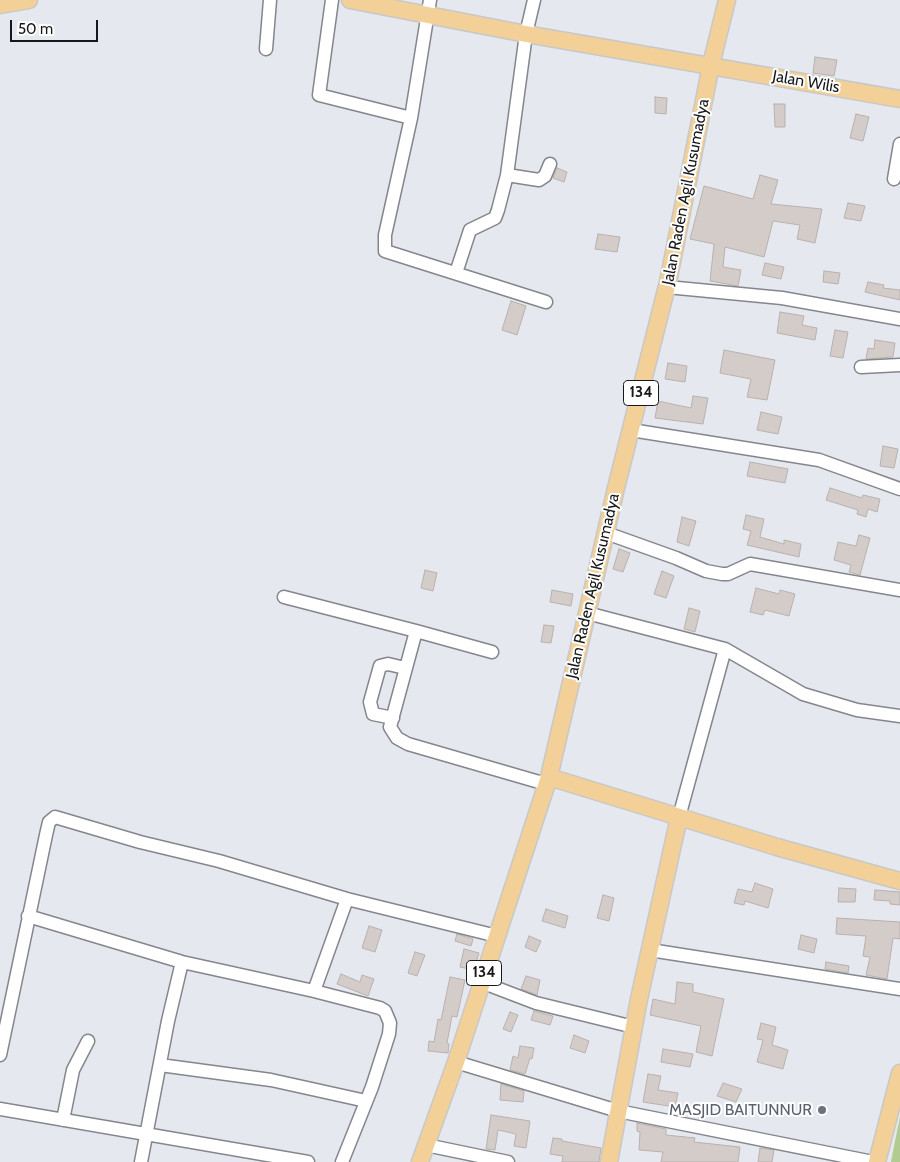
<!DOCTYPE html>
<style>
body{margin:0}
#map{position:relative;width:900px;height:1162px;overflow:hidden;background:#e6e8ef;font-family:Cabin,sans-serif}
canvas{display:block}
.scale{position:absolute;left:10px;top:20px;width:88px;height:22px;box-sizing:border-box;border:2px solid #17181a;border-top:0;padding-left:6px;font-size:15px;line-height:18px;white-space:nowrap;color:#17181a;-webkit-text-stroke:4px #fff;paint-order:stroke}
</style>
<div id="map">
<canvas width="900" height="1162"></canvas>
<div class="scale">50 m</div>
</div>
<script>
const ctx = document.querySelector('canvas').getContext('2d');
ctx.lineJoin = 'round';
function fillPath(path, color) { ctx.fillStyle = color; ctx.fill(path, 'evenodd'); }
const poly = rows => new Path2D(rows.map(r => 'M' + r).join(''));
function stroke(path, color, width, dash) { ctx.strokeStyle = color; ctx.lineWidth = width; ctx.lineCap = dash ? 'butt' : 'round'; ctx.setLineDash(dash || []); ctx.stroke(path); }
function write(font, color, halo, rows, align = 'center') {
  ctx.font = font + ' Cabin,sans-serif'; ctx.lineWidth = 4; ctx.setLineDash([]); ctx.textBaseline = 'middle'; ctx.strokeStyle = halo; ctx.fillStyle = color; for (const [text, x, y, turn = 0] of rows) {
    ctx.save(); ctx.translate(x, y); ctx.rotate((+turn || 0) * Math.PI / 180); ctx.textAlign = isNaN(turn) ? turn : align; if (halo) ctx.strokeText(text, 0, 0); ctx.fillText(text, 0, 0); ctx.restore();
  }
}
const green = poly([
 [900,1117,900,1162,891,1162,895,1141]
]);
const building = poly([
 [815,57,837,60,834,76,813,73,815,57],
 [655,97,667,98,666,114,655,113,655,97],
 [774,104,785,104,785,127,775,127,774,104],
 [856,114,869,117,863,141,850,138,856,114],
 [557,168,567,172,564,182,553,178,557,168],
 [760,175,778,180,771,204,822,209,815,243,797,239,800,225,773,221,764,257,725,247,723,267,741,270,738,286,710,281,714,244,690,239,704,186,753,199,760,175],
 [848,203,865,206,861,221,844,218,848,203],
 [598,234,620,237,617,252,595,249,598,234],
 [765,263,784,267,781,279,762,275,765,263],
 [824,271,840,273,838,284,823,282,824,271],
 [868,282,884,285,883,288,900,290,900,300,865,292,868,282],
 [511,301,526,306,517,335,502,330,511,301],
 [780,312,804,316,802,325,817,328,815,340,777,333,780,312],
 [835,330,848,332,843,358,830,356,835,330],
 [875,340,895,343,893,357,866,359,868,348,874,349,875,340],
 [724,350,775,360,767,400,747,397,751,379,720,373,724,350],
 [668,363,687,366,685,382,665,379,668,363],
 [693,396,708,398,703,424,655,418,658,401,691,408,693,396],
 [761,412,782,417,778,434,757,430,761,412],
 [883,446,898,449,894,468,880,466,883,446],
 [750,462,788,469,785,483,747,476,750,462],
 [830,488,862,498,863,495,880,499,877,512,868,509,866,517,857,514,858,510,826,500,830,488],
 [746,515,764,519,760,537,784,544,784,540,801,544,799,557,747,545,751,531,743,529,746,515],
 [682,517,696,521,689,546,677,542,682,517],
 [859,535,870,538,860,575,849,572,851,565,834,560,838,542,856,546,859,535],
 [619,549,630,553,623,572,613,569,619,549],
 [425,570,437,573,433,591,421,588,425,570],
 [662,571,674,576,666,598,654,594,662,571],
 [756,588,779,594,780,590,795,594,789,616,765,610,763,615,750,612,756,588],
 [552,590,573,594,571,606,550,602,552,590],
 [689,608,700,611,695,632,684,629,689,608],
 [544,625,554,626,551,643,541,642,544,625],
 [755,883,773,889,768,908,745,901,744,905,734,903,738,889,752,892,755,883],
 [839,888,856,889,855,902,838,902,839,888],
 [875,890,900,892,900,905,890,904,890,901,874,900,875,890],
 [603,895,614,898,609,921,597,918,603,895],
 [546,909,568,916,565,928,542,921,546,909],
 [837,918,900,922,900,939,893,938,887,979,866,975,870,957,863,956,866,936,836,934,837,918],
 [369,926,382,930,375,952,362,948,369,926],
 [457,934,473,939,471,946,455,941,457,934],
 [801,935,817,939,814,953,798,949,801,935],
 [529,936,541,941,536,952,525,947,529,936],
 [464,949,479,953,474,970,460,967,464,949],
 [415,952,425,955,417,976,408,973,415,952],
 [826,962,849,966,848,973,825,969,826,962],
 [341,974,360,982,362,975,374,979,368,996,337,984,341,974],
 [526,976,540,980,537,995,521,989,526,976],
 [450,977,465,980,457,1017,452,1016,447,1043,449,1044,448,1053,428,1051,429,1041,434,1042,438,1019,441,1020,450,977],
 [677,982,693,984,693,992,724,999,712,1056,696,1052,701,1026,650,1015,653,999,675,1004,677,982],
 [534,1011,553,1016,550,1025,531,1020,534,1011],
 [510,1012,518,1015,511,1032,503,1029,510,1012],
 [761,1023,776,1027,772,1045,788,1050,783,1069,757,1062,763,1040,757,1039,761,1023],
 [574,1035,589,1041,585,1053,570,1048,574,1035],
 [520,1046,534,1048,532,1059,530,1058,525,1074,510,1070,513,1056,518,1058,520,1046],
 [663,1049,693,1054,690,1067,661,1062,663,1049],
 [648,1074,661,1076,658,1090,678,1093,675,1107,643,1102,648,1074],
 [723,1083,742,1089,736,1102,717,1096,723,1083],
 [501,1084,524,1091,523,1102,500,1100,501,1084],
 [491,1115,530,1121,526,1148,514,1146,516,1134,498,1130,495,1150,486,1149,491,1115],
 [637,1123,666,1129,666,1135,695,1138,694,1142,740,1147,738,1162,661,1162,663,1152,639,1150,640,1132,637,1131,637,1123],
 [553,1138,562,1139,562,1141,601,1148,599,1162,562,1162,563,1156,550,1154,553,1138],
 [760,1148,774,1150,772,1162,758,1162,760,1148]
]);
const minor = poly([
 [332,0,319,95,411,118],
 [430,0,411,118,385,235,385,251,546,302],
 [266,49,270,0],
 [507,175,539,180,545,176,550,164],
 [894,179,900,144],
 [456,273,470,230,495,218,498,210,507,175,526,34,534,0],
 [667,287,782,298,900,319],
 [861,367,900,365],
 [631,430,819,460,900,489],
 [606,533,676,558,706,571,722,574,728,574,750,564,900,590],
 [284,597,416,631,390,727,397,738,408,744,546,784],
 [587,613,725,649,803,694,857,710,900,716],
 [416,631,492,652],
 [393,718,373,714,370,702,380,666,388,664,405,668],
 [679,817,725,649],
 [28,916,182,962,314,991,347,899],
 [650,950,900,989],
 [481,982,536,1003,634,1027],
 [314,991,380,1008,385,1011,390,1023,389,1034,372,1087,342,1162],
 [0,1055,46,835,49,822,55,817,140,842,219,861,347,899,497,936],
 [456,1062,618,1111,873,1162],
 [160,1065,271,1080,366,1101],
 [0,1109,308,1162],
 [63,1120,73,1070,88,1041],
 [426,1145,508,1162],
 [141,1162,168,1021,182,962]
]);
const major = poly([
 [350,0,526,34,900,99],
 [0,5,29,0],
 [549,777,777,847,900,881],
 [420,1162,456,1062,549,777,616,488,668,282,711,65,727,0],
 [609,1162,639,999,679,817],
 [877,1162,900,1073]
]);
const markers = [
 [822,1110,5,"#6b7280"]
];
const shields = [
 [641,393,35],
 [484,973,35]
];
const shieldNames = [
 ["134",641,393],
 ["134",484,973]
];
const streetNames = [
 ["Jalan Wilis",806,82,10],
 ["Jalan Raden Agil Kusumadya",686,192,-79],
 ["Jalan Raden Agil Kusumadya",593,586,-77]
];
const worshipNames = [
 ["MASJID BAITUNNUR",812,1110]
];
fillPath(green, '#b1cb91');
fillPath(building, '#d3ccc9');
stroke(building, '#b8b1ae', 1);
stroke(minor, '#84868c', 15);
stroke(major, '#c7c8c8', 19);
stroke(minor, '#fff', 12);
stroke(major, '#f3d097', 16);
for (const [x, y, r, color] of markers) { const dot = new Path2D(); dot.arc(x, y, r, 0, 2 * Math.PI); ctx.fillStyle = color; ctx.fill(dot); stroke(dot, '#fff', 2); }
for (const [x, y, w] of shields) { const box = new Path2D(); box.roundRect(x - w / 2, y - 12.5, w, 25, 4); ctx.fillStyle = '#fff'; ctx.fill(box); stroke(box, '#17181a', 1); }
write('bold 15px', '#17181a', null, shieldNames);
write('16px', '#17181a', '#fff', streetNames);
write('16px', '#5b616d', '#fff', worshipNames, 'right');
</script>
